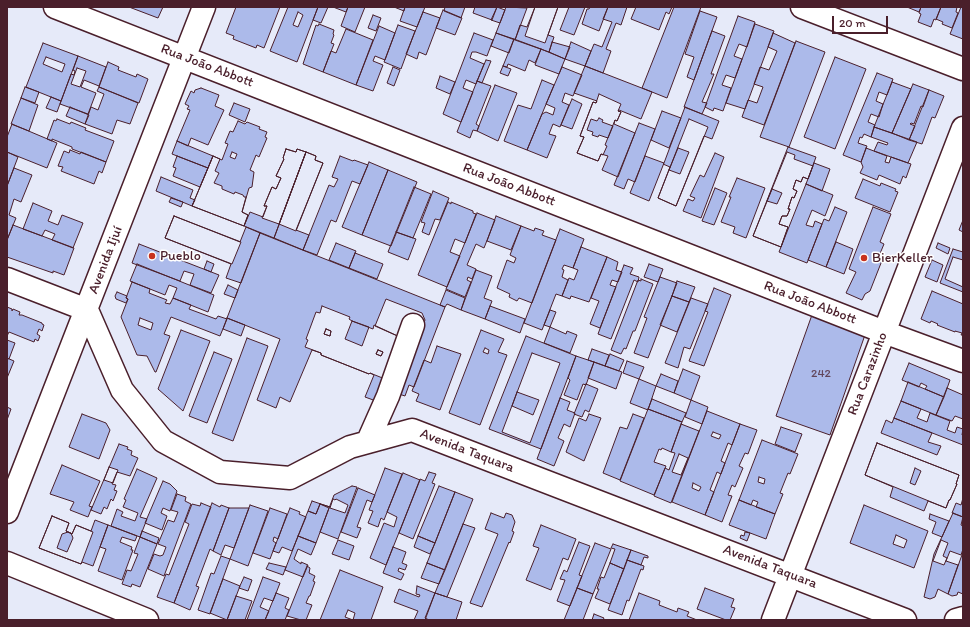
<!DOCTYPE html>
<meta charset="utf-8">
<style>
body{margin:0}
#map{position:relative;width:970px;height:627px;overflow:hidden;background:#e6eaf9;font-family:Itim,sans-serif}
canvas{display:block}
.frame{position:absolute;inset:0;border:8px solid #4a1f2b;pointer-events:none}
.scale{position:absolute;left:832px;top:16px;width:56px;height:18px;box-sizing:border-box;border:2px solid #4a1f2b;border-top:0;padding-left:5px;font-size:12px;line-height:14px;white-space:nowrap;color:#4a1f2b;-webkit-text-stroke:3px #fff;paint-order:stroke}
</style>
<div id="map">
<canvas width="970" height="627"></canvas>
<div class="frame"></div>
<div class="scale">20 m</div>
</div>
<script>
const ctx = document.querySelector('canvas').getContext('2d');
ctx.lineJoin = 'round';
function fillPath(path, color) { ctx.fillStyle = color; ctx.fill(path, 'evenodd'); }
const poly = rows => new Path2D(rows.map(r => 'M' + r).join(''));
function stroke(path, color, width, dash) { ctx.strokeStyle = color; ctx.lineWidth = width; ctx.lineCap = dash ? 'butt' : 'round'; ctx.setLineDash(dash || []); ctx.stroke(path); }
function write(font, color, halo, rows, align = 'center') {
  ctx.font = font + ' Itim,sans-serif'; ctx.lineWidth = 3; ctx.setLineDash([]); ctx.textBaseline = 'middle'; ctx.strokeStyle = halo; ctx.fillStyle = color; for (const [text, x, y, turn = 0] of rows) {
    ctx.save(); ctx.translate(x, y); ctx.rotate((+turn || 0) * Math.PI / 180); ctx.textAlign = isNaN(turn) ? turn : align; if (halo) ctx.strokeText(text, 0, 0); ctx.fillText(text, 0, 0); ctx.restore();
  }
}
const building = poly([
 [129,7,163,7,158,18,129,7],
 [236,7,280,7,264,48,257,45,256,48,233,39,234,36,226,33,236,7],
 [288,7,318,7,297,62,270,51,288,7],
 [298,12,303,15,298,27,293,25,298,12],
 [318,7,328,7,321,23,313,20,318,7],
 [333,7,348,7,346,12,333,7],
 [348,7,365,7,355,32,341,26,348,7],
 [394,7,405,7,404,11,394,7],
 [405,7,425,7,417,27,400,21,405,7],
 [445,7,465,7,461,18,444,11,445,7],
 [475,7,497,7,492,20,473,13,475,7],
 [497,7,505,10,500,23,491,20,497,7],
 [506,7,527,8,515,40,496,33,506,7],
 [535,7,558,7,545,43,525,36,535,7],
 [535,7,558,7,548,35,554,37,549,52,515,40,520,25,527,27,535,7],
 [569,7,585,7,574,35,560,30,569,7],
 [590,7,608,7,599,31,582,24,587,9,589,9,590,7],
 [608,7,627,7,621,25,616,23,606,49,611,51,603,73,585,66,594,44,602,47,612,22,603,19,608,7],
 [636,7,672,7,669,14,666,12,659,30,631,19,636,7],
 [674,7,701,7,667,98,642,88,674,7],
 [907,7,921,7,919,12,907,7],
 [921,7,941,7,936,20,934,19,931,27,918,22,921,14,919,13,921,7],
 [941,7,957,7,956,12,958,13,952,28,942,24,943,22,936,19,941,7],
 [961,7,963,8,963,39,950,34,961,7],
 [443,10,462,18,455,35,436,28,443,10],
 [700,11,717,17,694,80,687,77,694,57,685,54,700,11],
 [423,12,440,18,426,55,419,52,417,59,406,54,423,12],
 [373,15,381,18,376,31,368,28,373,15],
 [738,16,755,22,747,47,739,44,734,56,742,59,735,78,726,75,722,85,731,88,723,111,714,108,713,111,705,107,738,16],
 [319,24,334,30,333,34,334,35,331,43,334,44,323,72,303,64,316,25,318,26,319,24],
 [755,24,774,31,745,109,726,103,755,24],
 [398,25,415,31,401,69,384,62,398,25],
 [379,26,395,33,385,60,375,56,373,61,383,65,373,91,356,85,379,26],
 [346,29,373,40,356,85,323,72,331,51,336,53,346,29],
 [712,31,725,36,711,74,714,74,702,102,707,103,702,114,684,107,712,31],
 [474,33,493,40,487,56,476,52,472,52,470,58,484,64,476,84,466,80,463,88,473,92,461,122,443,114,474,33],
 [496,33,514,39,509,53,491,46,496,33],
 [773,33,795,43,764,125,742,117,748,100,757,103,763,87,754,84,760,67,769,70,777,51,768,47,773,33],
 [514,39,541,49,535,63,529,60,525,71,508,64,507,67,503,66,514,39],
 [796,41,825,52,789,147,760,137,796,41],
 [552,42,570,47,565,59,549,52,552,42],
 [571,42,591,51,585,66,565,59,571,42],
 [43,43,78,56,61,101,26,87,43,43],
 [541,49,565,59,559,74,535,65,541,49],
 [78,56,106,67,99,86,84,80,81,87,96,93,88,114,60,104,71,74,74,75,75,71,73,70,78,56],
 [46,57,65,64,62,72,43,64,46,57],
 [835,57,866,69,835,149,804,137,835,57],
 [486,60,491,61,482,83,477,81,486,60],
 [108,62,119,67,118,70,136,77,137,74,148,79,139,103,99,87,108,62],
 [503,66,511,69,508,76,500,73,503,66],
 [585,66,652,92,641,119,619,110,618,111,621,112,617,121,615,120,614,124,635,133,618,177,602,170,608,156,601,154,598,161,577,153,584,137,580,136,593,102,596,103,597,101,574,93,585,66],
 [393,67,400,70,394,86,387,83,393,67],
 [562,67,582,75,573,96,565,93,562,102,569,105,560,127,553,124,549,134,556,136,547,158,527,150,542,114,546,112,553,115,555,108,546,104,562,67],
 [77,68,86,71,80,87,71,84,77,68],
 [877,73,893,79,887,95,879,92,876,101,883,104,879,117,871,114,868,122,875,125,871,137,864,134,862,138,860,137,858,143,867,146,861,162,843,155,877,73],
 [440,76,455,82,450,94,436,88,440,76],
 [542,80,554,85,527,150,504,141,518,105,531,109,542,80],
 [477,81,491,86,476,124,479,126,477,131,473,130,470,138,457,132,477,81],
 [892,82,911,89,892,133,874,127,892,82],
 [913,84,929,90,923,107,921,106,914,124,911,123,910,124,915,126,909,140,892,133,913,84],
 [495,85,517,93,498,141,477,131,495,85],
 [25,87,39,92,35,103,21,98,25,87],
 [99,87,138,103,130,124,117,120,112,134,85,124,91,107,98,110,104,94,97,91,99,87],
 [201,88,219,95,215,106,224,110,208,145,191,138,188,146,177,141,190,110,187,109,189,106,185,104,191,91,194,93,195,90,201,88],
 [929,90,944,96,935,118,932,117,922,144,909,140,929,90],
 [599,94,621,104,618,111,621,112,617,121,615,120,605,145,607,146,603,155,601,154,598,161,577,153,584,137,580,136,593,102,596,103,599,94],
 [51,97,61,101,57,112,46,108,51,97],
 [21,98,38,105,29,131,11,124,21,98],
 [572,99,582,104,572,129,561,125,572,99],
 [234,103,250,109,245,122,229,115,234,103],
 [70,107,89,115,85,124,66,116,70,107],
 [685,107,719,121,712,139,704,136,676,206,658,198,670,167,663,164,664,163,685,107],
 [662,111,681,118,669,148,651,140,662,111],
 [599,118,603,120,602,122,613,126,608,138,599,135,598,137,592,135,593,132,587,130,591,119,597,121,599,118],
 [57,119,70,124,71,122,86,128,85,130,114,141,106,162,72,149,72,147,52,139,52,141,47,139,54,120,56,121,57,119],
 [689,119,708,127,676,206,658,198,689,119],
 [238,121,245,124,247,122,260,127,259,129,267,132,265,137,267,138,259,157,256,155,250,170,254,172,252,187,249,188,242,212,248,215,244,226,192,206,213,156,222,160,228,144,225,143,230,131,233,132,238,121],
 [232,152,237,154,235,159,230,157,232,152],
 [639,123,655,129,635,182,628,179,624,189,614,185,639,123],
 [12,124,57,143,47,168,7,152,7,137,12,124],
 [874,127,917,142,908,163,874,151,878,142,887,145,888,143,871,137,874,127],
 [177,141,213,156,208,168,172,154,177,141],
 [788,147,816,157,808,179,803,177,801,182,796,180,793,189,797,191,794,198,792,197,788,209,790,209,787,216,782,216,779,224,788,227,781,247,753,236,788,147],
 [678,148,689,152,680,174,669,170,678,148],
 [866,148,887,156,885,162,889,163,891,157,911,164,906,178,903,176,900,184,879,175,877,180,860,173,863,167,861,162,866,148],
 [286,149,296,152,297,149,306,152,279,224,262,218,267,206,264,206,272,187,276,189,281,178,276,176,284,159,283,158,286,149],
 [286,149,296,152,297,149,306,152,274,238,244,226,250,212,263,217,267,206,264,206,272,187,276,189,281,178,276,176,284,159,283,158,286,149],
 [70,150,80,154,81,152,106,162,102,173,99,171,94,184,61,171,63,167,58,166,64,151,69,153,70,150],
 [7,152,18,157,7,186,7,152],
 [306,152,316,156,315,160,323,163,296,231,279,224,306,152],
 [306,152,316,156,315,160,323,163,296,230,309,235,303,250,274,238,306,152],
 [787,152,795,155,794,159,813,166,808,179,803,177,801,182,796,180,793,189,797,191,794,198,792,197,788,209,790,209,787,216,782,216,779,224,788,227,781,247,753,236,787,152],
 [715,153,724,157,701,218,683,211,688,199,693,201,695,198,690,196,700,175,704,177,715,153],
 [177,156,208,168,200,187,173,176,176,168,173,167,177,156],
 [213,156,220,159,215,171,219,173,214,183,222,186,222,189,234,194,235,192,243,195,244,197,246,197,242,212,248,215,244,226,192,206,213,156],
 [340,156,353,161,354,160,368,165,360,184,352,181,336,222,331,220,317,255,303,250,329,185,334,187,338,179,332,177,340,156],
 [645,156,664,163,649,201,630,193,645,156],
 [369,162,388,170,362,235,342,227,369,162],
 [814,163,830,169,822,191,806,184,814,163],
 [14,168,32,175,21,202,14,199,9,215,16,218,7,240,7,186,14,168],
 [388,170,417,182,391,246,362,235,388,170],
 [161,177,193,190,190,198,195,200,192,206,156,191,161,177],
 [737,178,765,188,746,238,733,233,735,227,721,222,731,197,729,197,737,178],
 [863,179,880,186,881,183,896,189,895,191,898,192,890,212,855,198,863,179],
 [806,184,833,195,825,216,812,210,806,225,813,227,815,221,822,224,807,263,779,252,806,184],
 [414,187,431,194,413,238,396,232,414,187],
 [715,188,727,193,714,225,702,221,715,188],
 [772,189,782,193,777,204,767,201,772,189],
 [433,191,449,198,440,220,435,219,429,235,422,232,425,223,421,222,433,191],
 [171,198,183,202,181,207,169,202,171,198],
 [448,202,451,204,451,202,473,211,473,213,476,214,465,243,455,239,450,252,460,256,447,287,418,275,448,202],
 [33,203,52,211,48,221,58,225,62,215,83,223,73,248,52,240,55,234,45,230,42,236,23,229,33,203],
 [835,207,847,212,826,267,808,260,824,219,829,221,835,207],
 [873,207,891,214,880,242,884,244,879,256,883,258,870,291,865,294,862,300,846,293,856,272,849,269,873,207],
 [477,213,495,220,484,248,476,244,467,265,476,269,472,279,468,277,467,280,471,282,465,297,446,289,477,213],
 [174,216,241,242,232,264,165,238,174,216],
 [174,216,240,242,246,227,260,233,241,283,226,278,231,264,165,238,174,216],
 [496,216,521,226,511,250,487,241,496,216],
 [963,220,963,232,959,230,963,220],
 [13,225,74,248,64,275,53,271,53,273,7,257,7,240,13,225],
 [521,226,534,231,535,228,544,231,542,235,556,240,532,303,519,298,517,301,509,297,510,294,497,288,507,260,514,263,516,258,510,255,521,226],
 [560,229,584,239,573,268,564,265,562,269,564,270,562,277,568,280,562,296,556,294,542,330,524,323,560,229],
 [396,232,416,239,408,260,388,252,396,232],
 [260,233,445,307,414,387,409,385,405,396,399,394,401,382,425,320,422,313,386,299,375,326,402,338,376,401,365,397,374,375,370,373,369,374,321,355,321,353,312,350,290,402,280,397,276,408,257,400,280,339,227,318,260,233],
 [326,329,331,331,330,336,324,334,326,329],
 [378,350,383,352,381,356,376,354,378,350],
 [836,242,853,249,844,274,826,267,836,242],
 [336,243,356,251,349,268,329,260,336,243],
 [938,243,950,248,948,254,936,248,938,243],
 [139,244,219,275,211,293,190,285,194,274,184,271,180,281,132,263,139,244],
 [581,247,607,257,589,302,571,296,570,299,562,296,569,278,574,280,578,270,573,268,581,247],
 [953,249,963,252,963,292,940,283,953,249],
 [355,253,383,264,377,279,349,268,355,253],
 [607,257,618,262,616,270,622,272,618,282,612,280,610,285,616,287,600,328,590,324,599,301,591,298,607,257],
 [953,257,963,260,963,287,945,279,953,257],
 [932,260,943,265,937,282,925,277,932,260],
 [207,261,214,264,211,272,204,269,207,261],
 [137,264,214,295,208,312,173,298,177,288,169,285,165,295,130,281,137,264],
 [649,264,663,269,658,282,644,277,649,264],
 [624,265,633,268,630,274,639,277,638,282,634,280,611,339,598,334,624,265],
 [476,270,492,276,484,298,492,301,485,319,461,310,476,270],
 [660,277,677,283,648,358,634,353,647,318,644,317,660,277],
 [641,279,653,284,635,331,633,331,626,349,624,348,621,354,611,350,638,280,641,281,641,279],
 [677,281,695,287,689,302,672,296,677,281],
 [132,282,150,289,149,293,167,300,165,303,170,304,173,298,191,305,189,309,216,319,218,316,227,319,220,336,171,317,164,334,170,336,156,372,155,372,147,356,137,355,121,317,128,299,126,298,132,282],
 [140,318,153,323,151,330,138,325,140,318],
 [228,285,238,290,235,298,224,294,228,285],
 [714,288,731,295,704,366,689,361,708,312,705,311,714,288],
 [446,290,465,298,461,310,447,304,445,307,440,305,446,290],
 [932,291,963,304,963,335,961,335,962,333,955,331,955,332,937,325,938,324,931,321,930,323,921,319,932,291],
 [117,292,127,296,126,298,128,299,126,303,116,299,115,296,117,292],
 [672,296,689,302,677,332,660,325,672,296],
 [691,298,708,304,690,349,684,347,678,368,665,363,691,298],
 [322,306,350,317,349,319,352,321,373,329,374,325,402,338,385,379,370,373,369,374,321,355,321,353,305,347,308,340,306,339,316,312,320,313,322,306],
 [326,329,331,331,330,336,324,334,326,329],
 [378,350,383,352,381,356,376,354,378,350],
 [490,306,525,319,520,333,485,319,490,306],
 [7,307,12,309,12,311,13,309,20,312,19,315,22,315,42,323,42,324,44,325,42,331,39,329,37,334,40,336,38,341,35,339,34,342,9,332,7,336,7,307],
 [550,310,556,312,550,327,544,325,550,310],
 [813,312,866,332,830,435,776,416,813,312],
 [227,318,245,325,241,336,223,329,227,318],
 [352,321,369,327,362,346,345,339,352,321],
 [550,327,566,334,567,331,577,335,570,353,544,343,550,327],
 [181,330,210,341,183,411,158,389,181,330],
 [481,330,504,339,498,352,507,355,480,425,449,413,481,330],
 [485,348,489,350,488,354,483,352,485,348],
 [526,336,576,356,541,449,489,429,526,336],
 [247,338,268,346,233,441,212,433,247,338],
 [7,340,15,343,9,359,7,358,7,340],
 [437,346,461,354,440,410,416,401,419,394,412,391,424,360,431,363,437,346],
 [592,349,609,355,605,366,588,360,592,349],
 [214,352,232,359,207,423,189,416,214,352],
 [532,353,560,363,530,443,502,432,532,353],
 [610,354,624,360,619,371,605,366,610,354],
 [576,356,594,362,586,385,583,384,577,400,564,395,570,380,568,378,576,356],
 [7,358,14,361,7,378,7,358],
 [627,361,644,367,639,379,623,373,627,361],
 [594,362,622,372,616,389,588,378,594,362],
 [909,363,950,380,944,397,925,389,927,386,921,383,919,387,902,380,909,363],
 [683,369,700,376,691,400,674,393,683,369],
 [661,374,678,381,674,393,656,386,661,374],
 [639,379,656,386,648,410,630,403,639,379],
 [908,382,944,397,936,415,901,401,908,382],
 [586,384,598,389,589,412,585,410,582,417,574,414,586,384],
 [947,388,963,395,963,419,955,416,952,421,936,415,947,388],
 [517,392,539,400,533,415,512,406,517,392],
 [560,398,570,402,567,410,575,413,570,427,564,424,558,438,564,441,554,466,537,459,560,398],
 [652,399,686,413,682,422,648,409,652,399],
 [691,400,708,407,702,424,685,417,691,400],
 [901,401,921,409,917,418,927,422,930,413,950,421,947,430,955,433,957,427,963,429,962,435,963,436,963,445,894,418,901,401],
 [7,407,11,409,7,420,7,407],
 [648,409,682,422,671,452,662,448,661,450,659,449,654,462,666,466,654,495,620,481,648,409],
 [707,411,740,424,732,445,728,443,721,461,725,463,721,474,717,472,710,490,714,492,705,515,672,502,707,411],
 [713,432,721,435,719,439,711,436,713,432],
 [693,483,701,487,699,491,692,488,693,483],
 [82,414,106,423,110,430,99,459,69,447,82,414],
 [589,414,601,418,584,461,566,452,579,418,586,421,589,414],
 [633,414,644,418,620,480,603,473,620,427,627,429,633,414],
 [894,418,932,433,928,442,941,446,937,455,881,433,886,420,892,423,894,418],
 [681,424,699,431,671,503,654,496,665,468,669,470,675,453,671,452,681,424],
 [679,454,688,458,681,475,672,472,679,454],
 [740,424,757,430,748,454,745,453,739,466,743,468,735,487,732,485,728,495,732,496,722,522,705,515,740,424],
 [781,427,802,434,795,452,775,444,781,427],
 [762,440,798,454,790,474,788,473,780,493,783,494,775,514,756,507,758,502,753,500,751,505,739,500,762,440],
 [759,477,765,479,764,484,758,482,759,477],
 [877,443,959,475,956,484,957,484,950,500,949,500,946,508,865,475,877,443],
 [877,443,959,475,956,484,957,484,950,500,949,500,946,508,928,501,924,511,890,497,893,487,865,475,877,443],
 [119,444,128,447,127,449,132,451,131,455,138,458,130,476,117,472,112,484,116,485,114,490,117,491,113,501,111,499,107,509,104,507,101,514,91,510,119,444],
 [62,465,100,481,89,506,92,507,88,517,70,510,74,502,50,494,62,465],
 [109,467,118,470,113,483,104,480,109,467],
 [385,468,402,474,384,520,381,518,378,527,368,523,373,511,369,510,385,468],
 [915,468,921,471,915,485,910,483,915,468],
 [137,469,157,478,140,517,147,519,140,537,111,526,117,509,123,512,121,516,135,521,138,513,123,507,126,500,124,499,137,469],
 [429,472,436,474,432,483,435,484,413,539,399,533,420,479,425,481,429,472],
 [403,473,420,480,386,565,370,558,384,523,394,527,397,517,387,512,403,473],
 [163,481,170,484,177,491,170,511,163,508,161,513,167,516,162,530,145,523,163,481],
 [352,486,357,487,338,539,320,532,334,495,352,486],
 [439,486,455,492,435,543,418,536,439,486],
 [358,488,375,495,372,502,367,500,357,527,361,528,357,538,341,532,358,488],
 [455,492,473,499,445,570,427,563,455,492],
 [177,494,186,497,185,501,191,504,164,576,148,569,154,554,160,556,163,555,166,547,158,544,168,520,174,522,178,512,171,510,177,494],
 [963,498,963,517,952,513,956,503,961,505,963,498],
 [333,499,335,500,336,499,348,505,345,513,330,508,333,499],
 [739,500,775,514,766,539,729,525,739,500],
 [312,501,330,507,320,504,316,514,308,511,312,501],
 [201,503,211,507,174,603,157,597,166,574,169,575,189,524,185,522,192,504,200,506,201,503],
 [212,503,220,507,221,505,229,508,213,551,210,549,196,586,199,587,190,610,174,603,212,503],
 [320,504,329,508,316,543,298,536,308,511,316,514,320,504],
 [250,505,268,511,248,566,230,559,250,505],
 [864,505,928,531,914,568,850,543,864,505],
 [229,508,249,508,234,548,225,545,221,555,213,551,229,508],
 [270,508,287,514,278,539,274,537,273,541,276,543,270,559,253,553,270,508],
 [290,508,300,512,299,514,306,517,292,551,282,547,279,553,273,551,290,508],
 [491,513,504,518,506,513,512,515,515,522,512,531,514,532,510,543,509,542,482,607,470,603,498,534,485,529,491,513],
 [953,513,963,517,961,525,963,526,963,549,961,555,950,551,946,561,958,565,948,594,938,589,935,597,930,599,924,597,934,554,953,513],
 [930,514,949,521,942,537,932,533,936,522,929,519,930,514],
 [52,516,69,523,66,531,72,534,76,525,93,532,81,564,39,548,52,516],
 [52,516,69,523,66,531,72,534,76,525,91,531,95,520,108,525,93,566,82,562,81,564,39,548,52,516],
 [463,524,475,528,447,597,435,593,463,524],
 [108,525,137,536,135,541,122,537,120,542,132,547,131,550,133,550,122,580,98,571,106,549,100,547,108,525],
 [541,525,576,539,568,560,563,558,551,590,526,580,539,548,533,546,541,525],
 [142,531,159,538,157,544,140,537,142,531],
 [68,532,71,533,73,538,67,552,57,548,62,534,68,532],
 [745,532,750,533,747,541,740,538,741,535,744,536,745,532],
 [896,535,907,540,904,548,893,544,896,535],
 [298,536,316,543,311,555,298,549,294,559,301,564,301,562,308,565,303,577,285,570,298,536],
 [418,536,435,543,430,554,414,547,418,536],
 [140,537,157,544,140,587,132,584,131,587,122,584,127,570,131,571,138,554,134,553,140,537],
 [338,540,354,546,349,560,332,554,338,540],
 [941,540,948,543,943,556,947,558,944,565,933,561,941,540],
 [579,542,590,546,579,575,582,576,570,606,557,601,565,580,560,579,564,570,567,572,579,542],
 [595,543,611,549,593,594,577,588,595,543],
 [613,544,631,550,624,569,610,563,615,549,611,548,613,544],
 [393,547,406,552,402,563,407,565,405,570,399,568,398,571,404,574,401,580,383,573,393,547],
 [631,550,648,556,648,558,644,557,641,565,627,560,631,550],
 [963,552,963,594,958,592,957,595,952,596,948,594,963,552],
 [221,556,230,559,210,614,198,610,211,573,214,574,221,556],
 [627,560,644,566,643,570,641,569,629,601,627,600,622,615,608,610,627,560],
 [269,563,286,567,283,575,266,569,269,563],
 [427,563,445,570,439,584,421,578,427,563],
 [610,563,624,569,610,604,595,598,599,589,597,589,601,577,604,578,610,563],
 [307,566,310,568,309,573,315,576,313,581,315,582,310,596,309,596,306,603,312,605,306,620,301,620,287,616,307,566],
 [340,570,383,587,371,620,320,620,340,570],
 [348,610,355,613,353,620,345,617,348,610],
 [244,577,252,580,248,591,239,588,244,577],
 [263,577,280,583,273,601,264,598,260,607,269,611,265,620,247,620,263,577],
 [223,579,240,586,227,620,210,613,223,579],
 [417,586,435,593,425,620,414,620,418,611,394,602,399,589,419,597,420,595,416,594,417,586],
 [577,588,593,594,583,620,564,620,577,588],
 [705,588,734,599,731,607,735,608,730,620,726,620,697,609,705,588],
 [276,593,289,598,285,608,289,610,285,620,265,620,276,593],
 [435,593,462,602,456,620,429,620,425,618,435,593],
 [639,593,660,601,659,605,677,612,678,608,689,612,687,616,697,620,629,620,639,593],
 [236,596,252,601,245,620,227,620,236,596],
 [594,614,604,618,603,620,592,620,594,614]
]);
const minor = poly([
 [55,7,884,332,963,361],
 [802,7,963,69],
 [7,279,87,310,122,390,163,441,220,472,290,478,350,447,412,430,905,620],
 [368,441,388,396,413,325],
 [7,512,204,7],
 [7,563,147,620],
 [773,620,963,128],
 [956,620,963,618]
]);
const markers = [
 [152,256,4,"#c8321e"],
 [864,258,4,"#c8321e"]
];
const numberNames = [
 ["242",821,374]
];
const streetNames = [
 ["Rua João Abbott",207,66,21],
 ["Rua João Abbott",509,185,21],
 ["Avenida Ijuí",106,260,-69],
 ["Rua João Abbott",810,303,21],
 ["Rua Carazinho",868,374,-69],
 ["Avenida Taquara",467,451,21],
 ["Avenida Taquara",770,567,21]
];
const poiNames = [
 ["Pueblo",160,256],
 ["BierKeller",872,258]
];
fillPath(building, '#acbaea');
stroke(building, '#4a1f2b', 1);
stroke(minor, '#4a1f2b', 25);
stroke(minor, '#fff', 22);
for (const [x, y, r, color] of markers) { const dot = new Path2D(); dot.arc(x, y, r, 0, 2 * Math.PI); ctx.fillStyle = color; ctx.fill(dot); stroke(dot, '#fff', 1.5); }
write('12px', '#62465b', null, numberNames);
write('14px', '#4a1f2b', '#fff', streetNames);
write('14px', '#4a1f2b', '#fff', poiNames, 'left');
</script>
